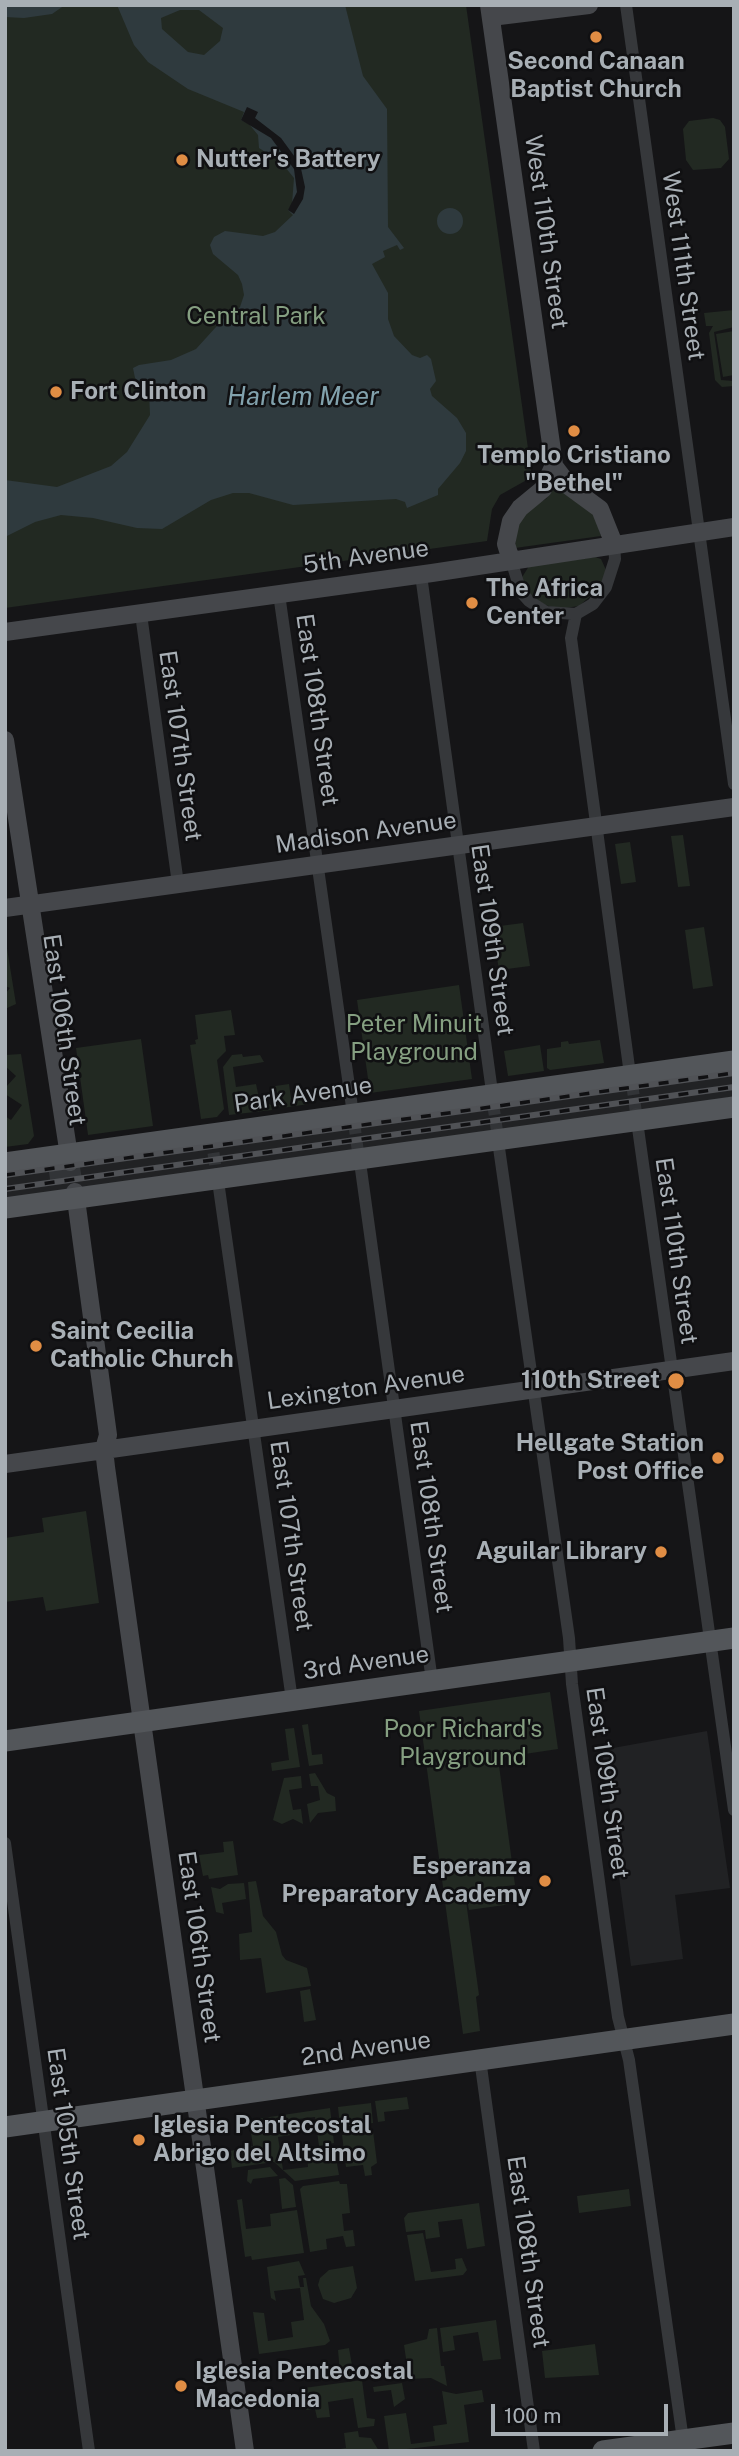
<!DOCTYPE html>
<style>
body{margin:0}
#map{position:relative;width:739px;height:2456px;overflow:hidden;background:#151517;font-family:"Public Sans",sans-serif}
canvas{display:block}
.frame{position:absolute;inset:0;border:7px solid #a8afb5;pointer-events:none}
.scale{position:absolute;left:491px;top:2404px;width:177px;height:32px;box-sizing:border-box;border:4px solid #a8afb5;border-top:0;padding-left:9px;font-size:21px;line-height:24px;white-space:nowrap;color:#a8afb5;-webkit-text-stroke:5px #101012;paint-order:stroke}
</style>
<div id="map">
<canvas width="739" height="2456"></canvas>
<div class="frame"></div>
<div class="scale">100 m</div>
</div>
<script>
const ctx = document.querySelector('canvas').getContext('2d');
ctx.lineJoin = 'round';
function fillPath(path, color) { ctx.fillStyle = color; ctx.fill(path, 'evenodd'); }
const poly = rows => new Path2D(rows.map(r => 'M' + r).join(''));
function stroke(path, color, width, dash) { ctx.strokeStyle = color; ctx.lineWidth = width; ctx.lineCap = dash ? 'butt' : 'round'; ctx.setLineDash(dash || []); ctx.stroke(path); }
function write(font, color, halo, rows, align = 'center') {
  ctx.font = font + ' "Public Sans",sans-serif'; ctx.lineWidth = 5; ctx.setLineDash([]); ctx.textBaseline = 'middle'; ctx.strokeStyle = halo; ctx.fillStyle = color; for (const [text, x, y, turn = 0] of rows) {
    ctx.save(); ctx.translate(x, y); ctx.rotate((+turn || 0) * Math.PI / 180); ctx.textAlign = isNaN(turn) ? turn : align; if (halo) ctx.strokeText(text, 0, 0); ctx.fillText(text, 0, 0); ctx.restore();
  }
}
const built = poly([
 [734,1068,734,1097,5,1201,5,1170],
 [707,1731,730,1888,675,1895,683,1959,631,1966,602,1750]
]);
const green = poly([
 [5,5,466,5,532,477,500,495,492,509,487,541,5,608],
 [713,118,720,120,725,127,729,159,721,168,693,170,686,160,683,129,689,121],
 [734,310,734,327,714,332,721,380,734,381,734,386,722,387,715,380,709,333,713,326,706,326,704,313],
 [734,331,734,375,723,377,716,334],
 [558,483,595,515,601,536,515,548,516,526,532,506,546,499],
 [595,557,601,559,606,570,602,586,579,606,559,609,545,605,526,592,521,579,529,566],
 [683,835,690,886,678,887,671,836],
 [630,842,636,882,621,884,615,844],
 [523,923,530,966,499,970,492,927],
 [704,927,713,986,693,989,685,930],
 [5,936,16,1004,5,1009,5,994,10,988,5,986],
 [459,985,472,1079,370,1093,357,1000],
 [231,1010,235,1035,224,1036,226,1051,217,1060,224,1109,217,1117,201,1119,190,1045,196,1044,195,1040,198,1039,195,1015],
 [141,1039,153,1126,88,1135,76,1048],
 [600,1040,604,1063,550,1070,547,1068,547,1049,561,1047,561,1042,568,1041,569,1044],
 [540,1045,544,1071,508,1076,504,1051],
 [21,1054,34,1136,28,1144,5,1147,5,1116,11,1120,22,1105,5,1094,5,1088,16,1076,5,1066,5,1055],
 [242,1054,243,1057,260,1055,264,1062,233,1067,236,1087,256,1084,259,1098,271,1105,272,1110,229,1115,223,1067,232,1055],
 [289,1084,291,1098,308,1096,309,1104,282,1108,275,1104,275,1086],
 [86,1511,99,1603,46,1611,43,1597,5,1602,5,1538,44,1532,42,1518],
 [550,1692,558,1749,498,1758,515,1885,468,1891,465,1894,479,1995,476,1997,480,2031,463,2034,419,1711],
 [308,1724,312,1755,322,1754,323,1764,309,1766,302,1725],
 [294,1728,300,1767,272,1771,271,1763,289,1760,285,1729],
 [315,1773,327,1793,335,1797,336,1811,318,1813,310,1823,307,1804,320,1800,318,1786,311,1786,309,1774],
 [301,1776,302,1788,289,1790,293,1810,301,1809,303,1824,293,1819,282,1824,273,1820,284,1778],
 [233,1841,238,1875,209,1879,208,1875,203,1876,199,1855,224,1852,223,1842],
 [256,1881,263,1916,276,1932,282,1955,286,1960,307,1968,311,1986,266,1993,261,1958,240,1960,239,1934,252,1932,248,1882],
 [244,1883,246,1899,222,1903,224,1914,216,1912,211,1887,220,1889,228,1884],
 [516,1887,519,1903,469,1910,466,1894],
 [310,1989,316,2020,304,2022,300,1991],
 [407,2097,409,2109,384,2112,385,2121,378,2122,375,2101],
 [371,2103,373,2123,340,2127,338,2107],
 [330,2108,334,2143,319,2146,315,2117,289,2120,291,2135,278,2137,283,2170,308,2167,307,2156,335,2152,339,2175,295,2181,274,2162,232,2168,230,2151,253,2146,249,2120],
 [373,2131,377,2163,371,2167,372,2175,365,2176,363,2165,346,2167,342,2135],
 [270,2167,278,2176,253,2179,251,2184,247,2181,248,2170],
 [285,2178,293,2185,296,2207,282,2209,279,2179],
 [339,2181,340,2184,347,2184,350,2213,342,2214,344,2231,353,2230,355,2246,346,2247,343,2236,326,2239,327,2249,310,2252,300,2189,303,2186],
 [629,2189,631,2206,579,2213,577,2196],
 [242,2199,246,2229,271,2226,270,2214,297,2210,304,2253,252,2260,251,2256,245,2257,237,2200],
 [479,2203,485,2246,467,2249,462,2219,438,2222,440,2237,426,2239,425,2230,406,2232,404,2218,408,2213],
 [423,2233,431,2272,456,2269,455,2259,462,2258,467,2270,463,2275,415,2281,407,2235],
 [299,2261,305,2275,298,2276,300,2287,304,2287,303,2278,306,2278,311,2306,324,2324,330,2341,325,2345,259,2354,253,2312,264,2313,268,2341,293,2337,291,2322,304,2320,300,2288,274,2291,276,2301,271,2298,267,2267],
 [353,2266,357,2288,351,2298,334,2303,323,2299,318,2285,320,2278,329,2270],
 [496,2320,501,2359,483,2361,478,2332,453,2336,455,2350,443,2352,440,2328],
 [437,2328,441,2366,444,2366,447,2386,431,2378,409,2379,404,2345,427,2339,429,2329],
 [595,2344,599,2375,545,2378,542,2351],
 [349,2348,353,2371,362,2370,361,2375,344,2377,340,2373,338,2350],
 [362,2380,367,2418,375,2419,374,2426,358,2428,353,2398,328,2402,330,2417,317,2418,315,2409,306,2410,304,2388],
 [402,2383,405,2399,394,2407,391,2390,374,2392,373,2387],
 [482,2390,484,2402,464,2405,469,2442,389,2451,384,2416,406,2413,411,2444,435,2441,433,2426,447,2424,442,2391,456,2394],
 [358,2431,359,2437,371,2438,379,2451,329,2451,346,2448,344,2433]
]);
const water = poly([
 [5,5,65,5,52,14,24,18,5,17],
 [117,5,345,5,363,76,387,109,388,227,404,248,400,250,397,245,383,251,385,257,372,264,388,293,388,319,394,336,412,355,420,358,427,355,431,359,436,381,430,389,432,396,457,418,466,433,466,451,460,463,438,489,438,495,407,508,405,502,396,499,293,505,249,493,233,493,211,500,162,529,137,528,93,518,61,515,35,522,5,537,5,480,57,487,111,466,127,452,150,415,149,391,135,378,133,368,139,365,171,360,196,349,226,316,231,316,240,307,244,295,242,284,238,275,213,254,210,245,214,237,225,231,263,236,275,232,293,215,288,210,292,204,294,178,281,162,259,148,258,135,249,124,241,120,244,112,188,89,148,62,134,45],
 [180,10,199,10,223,28,220,41,204,55,188,52,162,29,161,18],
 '437 221a13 13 0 1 1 26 0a13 13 0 1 1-26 0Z'
]);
const pier = poly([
 [247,107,258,112,255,118,281,138,300,164,305,187,303,199,294,214,288,210,297,192,294,169,271,138,241,120]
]);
const streetTunnel = poly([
 [632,1083,636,1113],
 [493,1103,497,1131],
 [354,1122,358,1152],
 [211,1135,216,1171]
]);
const secondaryTunnel = poly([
 [70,1162,75,1192],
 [57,1164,61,1194]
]);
const street = poly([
 [626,5,734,784],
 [511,560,521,592,529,601,546,612,576,614,593,604,606,587,615,559,614,544],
 [421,575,493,1099],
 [279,594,354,1121],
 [141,614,178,884],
 [576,614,571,638,631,1082],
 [636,1114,734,1810],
 [497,1134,569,1638,572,1684,606,1933,618,2017,629,2060,683,2440],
 [359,1155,432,1681],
 [217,1174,292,1700],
 [5,1843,89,2451],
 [480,2059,534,2451]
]);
const secondary = poly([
 [489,5,554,465,543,489,520,508,511,521,506,544,511,560],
 [491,17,589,5],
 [554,466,570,487,600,509,614,544],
 [5,632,432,573,734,527],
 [5,740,70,1162],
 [5,908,734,807],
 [75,1192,108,1435,104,1449,106,1467,245,2451],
 [5,1464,734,1361]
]);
const primary = poly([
 [5,1163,734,1061],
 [5,1208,734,1107],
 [5,1741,734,1638],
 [5,2127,734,2024],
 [603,2451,734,2433]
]);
const rail = poly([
 [5,1175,734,1073],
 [5,1189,734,1087]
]);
const markers = [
 [596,37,7,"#e08d44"],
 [182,160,7,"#e08d44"],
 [56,392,7,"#e08d44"],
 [574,431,7,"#e08d44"],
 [472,603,7,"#e08d44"],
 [36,1346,7,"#e08d44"],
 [676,1381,9,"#e08d44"],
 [718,1458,7,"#e08d44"],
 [661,1552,7,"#e08d44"],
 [545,1881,7,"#e08d44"],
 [139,2140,7,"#e08d44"],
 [181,2386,7,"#e08d44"]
];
const poiNames = [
 ["Second Canaan",596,62,"center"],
 ["Baptist Church",596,90,"center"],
 ["Nutter's Battery",196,160],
 ["Fort Clinton",70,392],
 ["Templo Cristiano",574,456,"center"],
 ["\"Bethel\"",574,484,"center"],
 ["The Africa",486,589],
 ["Center",486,617],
 ["Saint Cecilia",50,1332],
 ["Catholic Church",50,1360],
 ["110th Street",660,1381,"right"],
 ["Hellgate Station",704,1444,"right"],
 ["Post Office",704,1472,"right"],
 ["Aguilar Library",647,1552,"right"],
 ["Esperanza",531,1867,"right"],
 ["Preparatory Academy",531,1895,"right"],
 ["Iglesia Pentecostal",153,2126],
 ["Abrigo del Altsimo",153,2154],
 ["Iglesia Pentecostal",195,2372],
 ["Macedonia",195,2400]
];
const streetNames = [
 ["West 110th Street",546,232,82],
 ["West 111th Street",683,266,82],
 ["5th Avenue",366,557,-8],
 ["East 108th Street",317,710,82],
 ["East 107th Street",180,746,82],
 ["Madison Avenue",366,833,-8],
 ["East 109th Street",492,940,82],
 ["East 106th Street",64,1030,82],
 ["Park Avenue",303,1095,-8],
 ["East 110th Street",676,1251,82],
 ["Lexington Avenue",366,1388,-8],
 ["East 108th Street",431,1517,82],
 ["East 107th Street",291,1536,82],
 ["3rd Avenue",366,1663,-8],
 ["East 109th Street",607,1783,82],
 ["East 106th Street",199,1947,82],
 ["2nd Avenue",366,2049,-8],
 ["East 105th Street",68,2144,82],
 ["East 108th Street",528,2252,82]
];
const parkNames = [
 ["Central Park",256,317],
 ["Peter Minuit",414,1025],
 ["Playground",414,1053],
 ["Poor Richard's",463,1730],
 ["Playground",463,1758]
];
const waterNames = [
 ["Harlem Meer",303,397]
];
fillPath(built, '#212224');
fillPath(green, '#222922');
fillPath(water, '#2f3a3e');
fillPath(pier, '#151517');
stroke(streetTunnel, '#323437', 12, [12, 6]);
stroke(secondaryTunnel, '#323437', 18, [18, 9]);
stroke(street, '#36383b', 12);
stroke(secondary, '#45474b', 18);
stroke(primary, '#53565a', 21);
stroke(rail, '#505256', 6);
stroke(rail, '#101012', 3.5, [10]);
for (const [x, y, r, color] of markers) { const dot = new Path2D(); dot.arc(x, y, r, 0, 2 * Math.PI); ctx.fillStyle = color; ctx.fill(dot); stroke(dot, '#101012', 2.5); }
write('bold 24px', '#a8afb5', '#101012', poiNames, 'left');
write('24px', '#a8afb5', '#101012', streetNames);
write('24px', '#859f81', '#101012', parkNames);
write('italic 26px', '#82a2ad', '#101012', waterNames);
</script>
